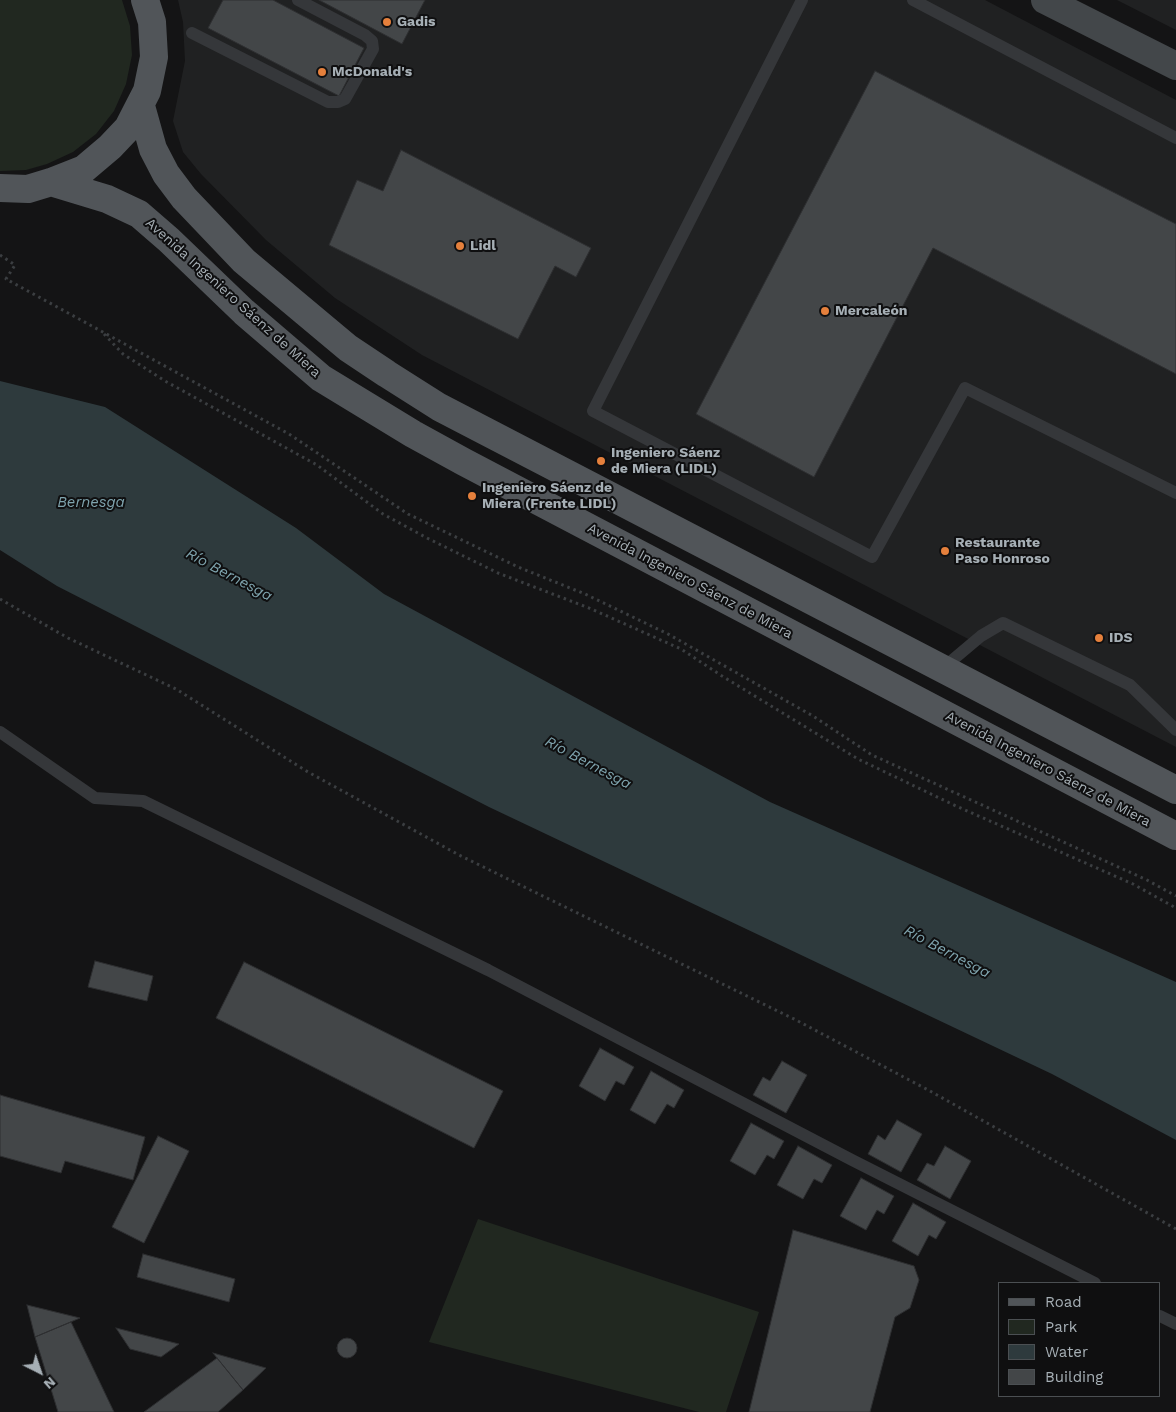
<!DOCTYPE html>
<meta charset="utf-8">
<style>
body{margin:0}
#map{position:relative;width:1176px;height:1412px;overflow:hidden;background:#141415;font-family:"Work Sans",sans-serif}
canvas{display:block}
.legend{position:absolute;left:998px;top:1282px;width:162px;height:115px;box-sizing:border-box;background:#0f0f10;border:1px solid #4b4f52;margin:0;padding:6px 9px;list-style:none;font-size:15px;color:#a6afb5}
.legend li{display:flex;align-items:center;gap:10px;height:25px}
.legend b{width:25px;border:1px solid #4b4f52}
.north{position:absolute;left:15px;top:1347px;width:50px;height:50px;-webkit-text-stroke:4px #0f0f10;paint-order:stroke;rotate:139deg;font-size:14px;font-weight:700;line-height:20px;text-align:center;color:#a6afb5}
.north::after{content:'';display:block;margin:auto;width:18px;height:22px;background:#a6afb5;clip-path:polygon(50% 0,100% 100%,50% 72%,0 100%)}
</style>
<div id="map">
<canvas width="1176" height="1412"></canvas>
<ul class="legend">
<li><b style="height:6px;background:#515559"></b>Road</li>
<li><b style="height:14px;background:#212820"></b>Park</li>
<li><b style="height:14px;background:#2e3a3d"></b>Water</li>
<li><b style="height:14px;background:#434648"></b>Building</li>
</ul>
<div class="north">N</div>
</div>
<script>
const ctx = document.querySelector('canvas').getContext('2d');
ctx.lineJoin = 'round';
function fillPath(path, color) { ctx.fillStyle = color; ctx.fill(path, 'evenodd'); }
const poly = rows => new Path2D(rows.map(r => 'M' + r).join(''));
function stroke(path, color, width, dash) { ctx.strokeStyle = color; ctx.lineWidth = width; ctx.lineCap = dash ? 'butt' : 'round'; ctx.setLineDash(dash || []); ctx.stroke(path); }
function write(font, color, halo, rows, align = 'center') {
  ctx.font = font + ' "Work Sans",sans-serif'; ctx.lineWidth = 4; ctx.setLineDash([]); ctx.textBaseline = 'middle'; ctx.strokeStyle = halo; ctx.fillStyle = color; for (const [text, x, y, turn = 0] of rows) {
    ctx.save(); ctx.translate(x, y); ctx.rotate((+turn || 0) * Math.PI / 180); ctx.textAlign = isNaN(turn) ? turn : align; if (halo) ctx.strokeText(text, 0, 0); ctx.fillText(text, 0, 0); ctx.restore();
  }
}
const built = poly([
 [178,0,985,0,1176,100,1176,747,422,355,335,298,266,240,201,174,183,152,173,121,185,61,183,22],
 [1117,0,1176,0,1176,30]
]);
const green = poly([
 [0,0,122,0,130,26,132,55,126,84,114,111,96,134,73,152,47,164,26,170,0,171],
 [478,1219,759,1312,726,1412,699,1412,429,1342]
]);
const water = poly([
 [0,381,105,407,296,528,384,594,608,715,770,802,1176,982,1176,1140,1052,1074,489,807,57,586,0,550]
]);
const building = poly([
 [223,0,273,0,364,48,339,96,208,28,223,0],
 [319,0,425,0,402,44,319,0],
 [875,71,1176,224,1176,374,933,248,814,477,696,414,875,71],
 [401,150,591,248,576,277,555,266,518,339,329,245,357,180,383,191,401,150],
 [95,961,153,976,147,1001,88,987,95,961],
 [244,962,503,1091,474,1148,216,1018,244,962],
 [600,1048,634,1067,624,1085,616,1081,605,1101,579,1086,600,1048],
 [782,1061,807,1075,786,1113,753,1095,763,1077,770,1081,782,1061],
 [651,1071,684,1090,674,1108,667,1104,655,1124,630,1110,651,1071],
 [0,1095,145,1137,133,1180,65,1161,61,1173,0,1156,0,1095],
 [897,1120,922,1134,901,1172,868,1154,878,1135,885,1140,897,1120],
 [751,1123,784,1141,774,1159,767,1155,755,1175,730,1161,751,1123],
 [158,1136,189,1151,144,1243,112,1227,158,1136],
 [798,1146,832,1165,822,1183,814,1179,803,1199,777,1185,798,1146],
 [945,1146,971,1161,950,1199,917,1180,927,1163,934,1166,945,1146],
 [861,1178,894,1196,884,1214,877,1210,866,1230,840,1216,861,1178],
 [913,1203,946,1222,936,1239,929,1235,918,1256,892,1241,913,1203],
 [793,1230,914,1266,919,1280,910,1308,895,1317,870,1412,749,1412,793,1230],
 [143,1254,235,1279,229,1302,137,1277,143,1254],
 [27,1305,80,1318,35,1337,27,1305],
 [71,1322,114,1412,58,1412,35,1337,71,1322],
 [116,1328,179,1344,161,1357,130,1349,116,1328],
 '337 1348a10 10 0 1 1 20 0a10 10 0 1 1-20 0Z',
 [213,1353,266,1368,243,1390,213,1353],
 [217,1358,243,1390,218,1412,144,1412,217,1358]
]);
const path = poly([
 [0,255,15,265,6,279,289,434,408,514,518,567,585,594,668,634,813,716,872,755,1147,880,1176,896],
 [104,334,123,354,165,381,317,465,383,514,427,538,498,573,589,608,681,649,722,676,858,759,956,806,1133,884,1176,908],
 [0,599,68,638,176,689,308,772,459,855,796,1020,930,1091,1176,1229]
]);
const lane = poly([
 [802,0,593,411,872,557,965,388,1176,493],
 [913,0,1176,138],
 [192,33,328,102,338,102,345,99,373,49,372,41,365,35,298,0],
 [943,668,981,636,1003,623,1130,685,1176,730],
 [0,732,95,798,143,801,488,970,852,1160,1095,1283],
 [1160,1316,1176,1324]
]);
const secondary = poly([
 [1045,0,1176,66]
]);
const primary = poly([
 [141,106,153,149,166,174,184,198,244,261,348,348,387,374,439,407,1176,790],
 [51,182,107,199,139,214,169,240,244,312,321,378,413,434,464,462,1176,836],
 [0,188,28,189,51,182,84,169,110,147,128,128,147,91,154,57,152,22,145,0]
]);
const markers = [
 [387,22,5,"#e5803c"],
 [322,72,5,"#e5803c"],
 [460,246,5,"#e5803c"],
 [825,311,5,"#e5803c"],
 [601,461,5,"#e5803c"],
 [472,496,5,"#e5803c"],
 [945,551,5,"#e5803c"],
 [1099,638,5,"#e5803c"]
];
const poiNames = [
 ["Gadis",397,22],
 ["McDonald's",332,72],
 ["Lidl",470,246],
 ["Mercaleón",835,311],
 ["Ingeniero Sáenz",611,453],
 ["de Miera (LIDL)",611,469],
 ["Ingeniero Sáenz de",482,488],
 ["Miera (Frente LIDL)",482,504],
 ["Restaurante",955,543],
 ["Paso Honroso",955,559],
 ["IDS",1109,638]
];
const streetNames = [
 ["Avenida Ingeniero Sáenz de Miera",233,298,42],
 ["Avenida Ingeniero Sáenz de Miera",690,581,28],
 ["Avenida Ingeniero Sáenz de Miera",1048,769,28]
];
const waterNames = [
 ["Bernesga",91,503],
 ["Río Bernesga",229,575,28],
 ["Río Bernesga",588,763,28],
 ["Río Bernesga",947,952,28]
];
fillPath(built, '#202122');
fillPath(green, '#212820');
fillPath(water, '#2e3a3d');
fillPath(building, '#434648');
stroke(building, '#2e2f31', 1);
stroke(path, '#3b3e41', 3, [2.5, 4]);
stroke(lane, '#35373a', 12);
stroke(secondary, '#43474a', 28);
stroke(primary, '#515559', 28);
for (const [x, y, r, color] of markers) { const dot = new Path2D(); dot.arc(x, y, r, 0, 2 * Math.PI); ctx.fillStyle = color; ctx.fill(dot); stroke(dot, '#0f0f10', 2); }
write('bold 14px', '#a6afb5', '#0f0f10', poiNames, 'left');
write('14px', '#a6afb5', '#0f0f10', streetNames);
write('italic 15px', '#7fa4ae', '#0f0f10', waterNames);
</script>
